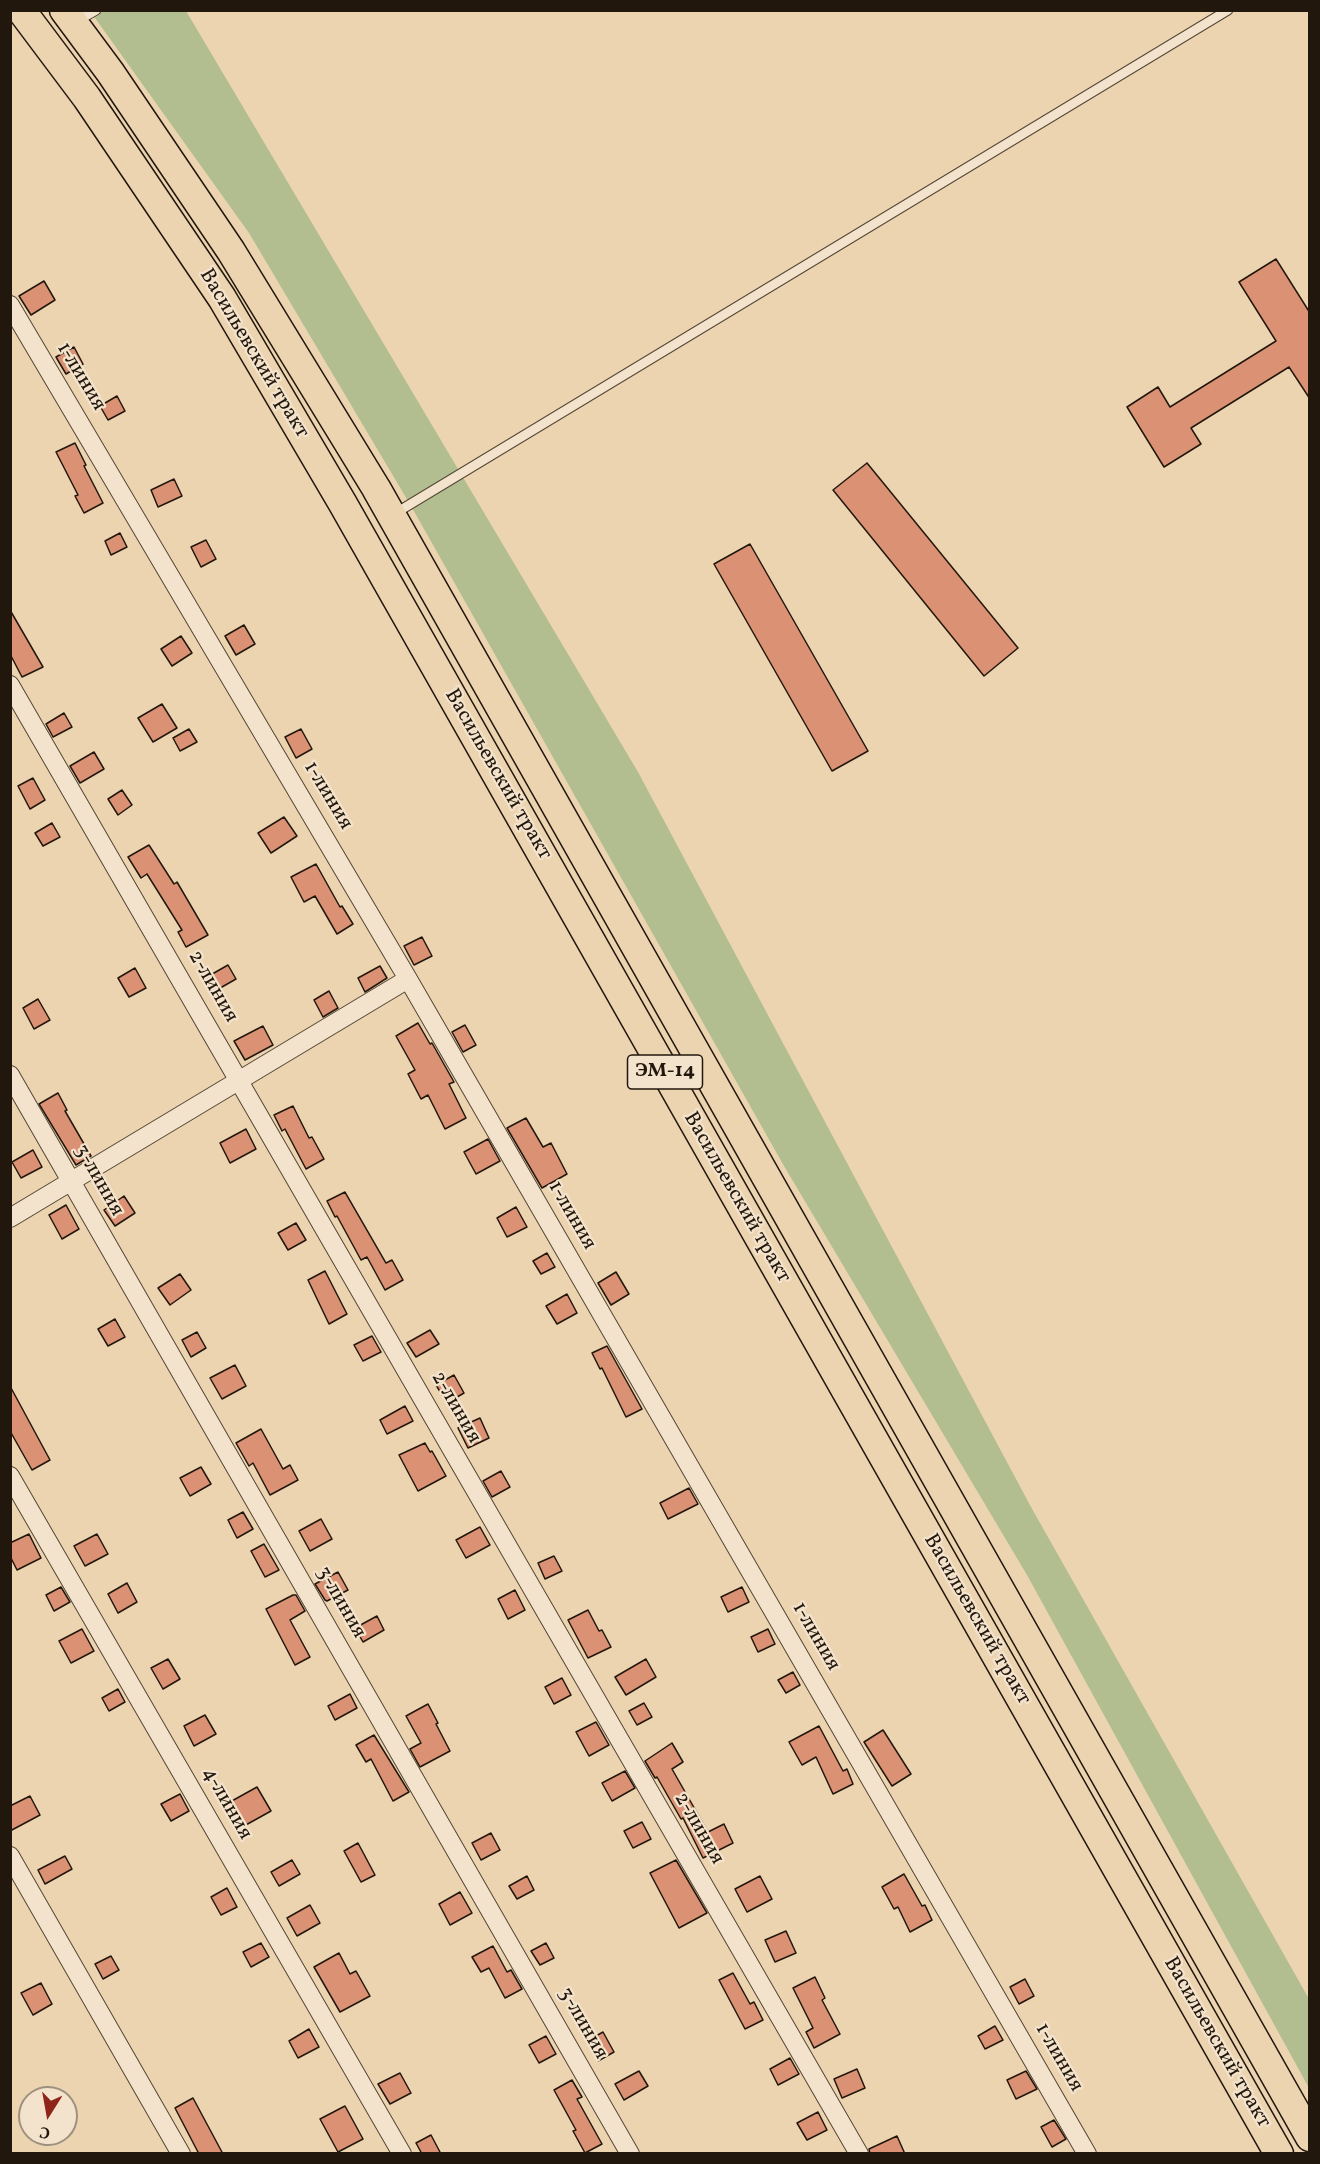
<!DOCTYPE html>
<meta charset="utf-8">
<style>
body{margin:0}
#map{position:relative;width:1320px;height:2164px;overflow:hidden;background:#ecd4b0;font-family:Vollkorn,serif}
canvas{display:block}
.frame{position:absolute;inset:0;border:12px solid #22170c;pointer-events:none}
.north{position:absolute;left:18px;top:2086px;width:60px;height:60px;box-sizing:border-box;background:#f3e3cc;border:2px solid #9f917f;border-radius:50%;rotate:191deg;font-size:16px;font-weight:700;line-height:24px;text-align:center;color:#22170c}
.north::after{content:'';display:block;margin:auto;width:21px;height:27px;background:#8f2418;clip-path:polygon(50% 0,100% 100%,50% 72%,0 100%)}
</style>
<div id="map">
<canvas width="1320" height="2164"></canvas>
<div class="frame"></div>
<div class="north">С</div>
</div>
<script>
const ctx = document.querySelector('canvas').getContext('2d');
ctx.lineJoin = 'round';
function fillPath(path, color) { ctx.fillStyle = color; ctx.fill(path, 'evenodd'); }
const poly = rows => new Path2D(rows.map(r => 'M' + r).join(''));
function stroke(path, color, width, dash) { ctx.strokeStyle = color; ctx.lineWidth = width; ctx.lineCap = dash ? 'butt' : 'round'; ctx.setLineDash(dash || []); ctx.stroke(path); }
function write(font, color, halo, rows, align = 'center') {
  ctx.font = font + ' Vollkorn,serif'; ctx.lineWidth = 4.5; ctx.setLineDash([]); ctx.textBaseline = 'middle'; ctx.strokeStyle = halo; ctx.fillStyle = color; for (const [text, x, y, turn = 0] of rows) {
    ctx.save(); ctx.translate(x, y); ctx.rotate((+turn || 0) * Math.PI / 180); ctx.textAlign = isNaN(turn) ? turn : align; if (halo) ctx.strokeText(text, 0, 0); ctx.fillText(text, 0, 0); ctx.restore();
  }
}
const green = poly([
 [90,11,186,11,638,772,1031,1507,1309,1999,1309,2088,1027,1575,784,1166,411,506,249,233]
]);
const building = poly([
 [1276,259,1310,313,1310,399,1289,367,1191,428,1201,444,1164,467,1127,407,1158,387,1170,407,1276,341,1239,282,1276,259],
 [44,281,55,300,31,315,19,296,44,281],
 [74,347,83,364,66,374,56,357,74,347],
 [117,396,125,411,108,420,100,406,117,396],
 [75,443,86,465,84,466,103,503,84,513,75,496,78,495,56,452,75,443],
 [867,463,1018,648,984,676,833,490,867,463],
 [174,479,182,496,158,507,151,490,174,479],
 [120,533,127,547,111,555,105,541,120,533],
 [206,540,216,559,201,567,191,547,206,540],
 [750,544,868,751,832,771,714,564,750,544],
 [10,610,43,667,22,677,10,654,10,610],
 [244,625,255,644,236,655,225,636,244,625],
 [181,636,192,653,172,666,161,649,181,636],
 [162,704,177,728,153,742,138,718,162,704],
 [64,713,72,727,53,737,46,724,64,713],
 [189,729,197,742,180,751,173,738,189,729],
 [301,729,312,749,296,758,285,737,301,729],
 [94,752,104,769,80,783,70,766,94,752],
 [33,778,45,800,30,809,18,786,33,778],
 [122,790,132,805,118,815,108,799,122,790],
 [284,817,297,836,271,853,258,833,284,817],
 [52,823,60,837,43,846,35,833,52,823],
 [149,845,174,884,177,882,208,935,186,947,178,932,182,930,147,874,141,878,128,857,149,845],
 [316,864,340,907,342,906,353,924,337,934,315,896,304,902,291,877,316,864],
 [422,937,432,956,414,965,404,946,422,937],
 [228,965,236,979,215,991,207,977,228,965],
 [380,966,387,978,365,992,358,978,380,966],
 [135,968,146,988,129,997,118,978,135,968],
 [329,991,338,1008,323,1017,314,1000,329,991],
 [38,999,50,1020,34,1029,23,1008,38,999],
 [418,1023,430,1044,432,1043,454,1082,449,1084,466,1118,445,1129,428,1095,421,1099,408,1074,415,1070,396,1036,418,1023],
 [465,1025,476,1045,463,1052,452,1032,465,1025],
 [263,1026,273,1045,245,1060,234,1041,263,1026],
 [58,1093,67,1110,65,1111,91,1156,76,1165,39,1104,58,1093],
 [293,1106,309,1138,312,1137,324,1159,306,1169,285,1129,282,1131,274,1115,293,1106],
 [526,1118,543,1147,551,1143,567,1174,542,1188,507,1128,526,1118],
 [246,1129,256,1149,230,1163,220,1143,246,1129],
 [488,1139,500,1161,476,1174,464,1152,488,1139],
 [33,1150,42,1167,21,1178,12,1162,33,1150],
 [345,1192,386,1263,392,1260,403,1280,385,1290,367,1257,361,1260,337,1216,335,1217,327,1201,345,1192],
 [124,1196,135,1213,115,1226,104,1210,124,1196],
 [66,1205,79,1229,62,1239,49,1215,66,1205],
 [516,1207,527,1227,507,1237,497,1218,516,1207],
 [296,1223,306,1240,288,1250,278,1233,296,1223],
 [547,1253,555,1267,541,1274,533,1261,547,1253],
 [325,1271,347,1314,329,1324,308,1280,325,1271],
 [616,1272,629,1294,611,1305,598,1283,616,1272],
 [180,1274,191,1290,170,1305,158,1288,180,1274],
 [567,1294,577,1313,557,1324,546,1306,567,1294],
 [115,1319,125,1337,108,1346,98,1329,115,1319],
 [430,1330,439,1344,416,1357,407,1343,430,1330],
 [197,1332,206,1348,191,1357,182,1340,197,1332],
 [372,1336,381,1352,363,1361,354,1345,372,1336],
 [607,1346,642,1409,626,1417,602,1368,600,1369,592,1353,607,1346],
 [235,1365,246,1386,222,1399,210,1378,235,1365],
 [454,1375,464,1393,447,1403,436,1385,454,1375],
 [10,1386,50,1460,32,1470,10,1431,10,1386],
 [405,1406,413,1421,387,1434,380,1420,405,1406],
 [480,1418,489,1438,468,1448,458,1428,480,1418],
 [261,1429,283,1469,290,1465,298,1480,270,1495,253,1463,249,1466,236,1443,261,1429],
 [425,1443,430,1452,432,1451,446,1476,418,1491,399,1455,425,1443],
 [201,1467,211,1484,190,1496,180,1478,201,1467],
 [501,1471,510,1487,492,1497,483,1481,501,1471],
 [689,1488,698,1504,668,1519,660,1503,689,1488],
 [243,1512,253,1529,237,1538,228,1520,243,1512],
 [321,1519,332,1539,310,1551,299,1531,321,1519],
 [480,1527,490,1545,466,1558,456,1540,480,1527],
 [29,1534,41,1558,17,1570,10,1556,10,1543,29,1534],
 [97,1534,108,1554,85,1566,74,1546,97,1534],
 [264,1544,279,1570,265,1577,251,1551,264,1544],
 [554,1556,562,1571,545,1579,538,1563,554,1556],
 [338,1572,348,1590,327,1601,325,1600,315,1584,338,1572],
 [127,1583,137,1602,118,1613,108,1594,127,1583],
 [61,1587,70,1602,54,1611,46,1595,61,1587],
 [742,1587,749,1602,728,1612,721,1597,742,1587],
 [515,1590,525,1610,508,1619,498,1599,515,1590],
 [293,1595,296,1595,305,1611,290,1620,310,1657,295,1665,266,1609,293,1595],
 [588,1610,599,1631,602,1630,611,1647,588,1658,568,1620,588,1610],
 [377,1616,384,1630,363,1642,355,1628,377,1616],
 [82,1629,94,1651,71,1663,59,1641,82,1629],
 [768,1629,775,1644,758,1652,751,1637,768,1629],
 [168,1659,180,1679,163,1689,151,1668,168,1659],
 [646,1659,656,1677,626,1695,615,1677,646,1659],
 [793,1672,800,1685,786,1693,778,1680,793,1672],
 [562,1678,571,1695,554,1704,545,1687,562,1678],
 [118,1689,125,1702,109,1711,102,1698,118,1689],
 [350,1694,357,1708,335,1720,328,1706,350,1694],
 [644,1703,652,1717,637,1725,629,1711,644,1703],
 [428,1704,438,1723,436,1724,450,1751,420,1767,410,1749,421,1743,406,1716,428,1704],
 [205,1715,216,1734,194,1746,184,1726,205,1715],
 [596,1722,609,1745,589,1756,576,1732,596,1722],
 [819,1726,843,1771,847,1769,853,1784,833,1794,816,1757,802,1765,789,1742,819,1726],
 [883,1730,911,1774,892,1786,864,1742,883,1730],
 [374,1735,409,1792,393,1801,371,1759,366,1762,356,1745,374,1735],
 [672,1743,683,1762,672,1769,708,1832,724,1824,733,1843,703,1858,683,1818,681,1819,657,1777,655,1778,645,1761,672,1743],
 [625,1771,635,1788,612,1801,602,1783,625,1771],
 [257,1787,271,1811,244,1826,230,1802,257,1787],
 [180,1794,189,1811,171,1821,161,1804,180,1794],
 [30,1796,40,1815,10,1831,10,1806,30,1796],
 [642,1822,651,1839,633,1848,624,1831,642,1822],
 [491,1833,500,1850,481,1860,472,1843,491,1833],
 [358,1843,375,1875,361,1882,344,1851,358,1843],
 [65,1856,72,1869,45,1884,38,1870,65,1856],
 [292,1860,300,1874,279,1886,271,1872,292,1860],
 [676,1860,707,1913,679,1928,650,1873,676,1860],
 [904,1874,922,1906,925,1905,932,1920,910,1932,898,1907,894,1909,882,1887,904,1874],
 [527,1876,534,1890,517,1899,509,1886,527,1876],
 [760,1876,772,1899,747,1912,735,1889,760,1876],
 [227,1888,237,1907,221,1915,211,1897,227,1888],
 [460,1892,472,1913,450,1925,439,1904,460,1892],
 [310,1905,320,1923,297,1936,287,1918,310,1905],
 [786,1931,796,1953,775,1962,765,1940,786,1931],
 [261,1943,269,1957,251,1967,243,1952,261,1943],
 [546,1943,554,1958,540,1965,531,1951,546,1943],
 [493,1946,507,1972,511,1970,522,1989,505,1998,489,1968,481,1972,472,1957,493,1946],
 [339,1953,350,1974,356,1971,370,1996,340,2012,314,1967,339,1953],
 [111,1956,119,1970,103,1979,95,1964,111,1956],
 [733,1973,750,2004,754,2002,763,2020,745,2029,719,1980,733,1973],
 [815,1977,825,1998,822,2000,840,2034,814,2048,806,2032,813,2028,793,1988,815,1977],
 [1025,1979,1034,1996,1019,2004,1010,1987,1025,1979],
 [41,1983,52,2004,33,2015,21,1993,41,1983],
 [995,2026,1003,2040,985,2049,978,2036,995,2026],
 [309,2029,319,2047,298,2058,289,2041,309,2029],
 [603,2032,614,2052,598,2061,587,2041,603,2032],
 [546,2036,556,2054,539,2063,529,2045,546,2036],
 [790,2058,799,2074,778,2085,770,2069,790,2058],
 [857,2069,865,2088,842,2098,834,2079,857,2069],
 [639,2071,648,2086,624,2100,615,2084,639,2071],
 [1026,2071,1037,2089,1016,2099,1007,2080,1026,2071],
 [400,2073,411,2093,390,2104,378,2084,400,2073],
 [572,2080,582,2097,577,2099,602,2144,585,2153,573,2131,576,2130,554,2090,572,2080],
 [193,2098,223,2154,199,2154,175,2108,193,2098],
 [345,2106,363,2139,338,2152,320,2119,345,2106],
 [818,2112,827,2130,807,2140,797,2123,818,2112],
 [1054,2120,1066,2139,1052,2147,1041,2127,1054,2120],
 [431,2135,441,2154,422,2154,416,2143,431,2135],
 [897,2136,905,2154,870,2154,869,2149,897,2136]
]);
const service = poly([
 [77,21,96,10],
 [394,514,1228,10]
]);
const minor = poly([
 [10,305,408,979,1087,2154],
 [10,685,859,2154],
 [10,1075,630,2154],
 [10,1218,408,979],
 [10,1476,402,2154],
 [10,1856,181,2154]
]);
const primary = poly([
 [21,10,87,98,222,298,343,504,1279,2154],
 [64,10,110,72,231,251,376,488,1310,2137]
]);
const shields = [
 [665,1072,75]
];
const shieldNames = [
 ["ЭМ-14",665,1072]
];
const streetNames = [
 ["Васильевский тракт",253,354,59],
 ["1-линия",80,377,59],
 ["Васильевский тракт",497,775,60],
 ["1-линия",327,796,59],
 ["2-линия",212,987,60],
 ["3-линия",98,1181,60],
 ["Васильевский тракт",736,1198,60],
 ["1-линия",571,1216,60],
 ["2-линия",455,1408,60],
 ["3-линия",340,1603,60],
 ["Васильевский тракт",976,1620,60],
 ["1-линия",815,1637,60],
 ["4-линия",226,1804,60],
 ["2-линия",698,1829,60],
 ["3-линия",582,2024,60],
 ["Васильевский тракт",1216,2043,60],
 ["1-линия",1058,2058,60]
];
fillPath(green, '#b2be90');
fillPath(building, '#db9274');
stroke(building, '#22170c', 1.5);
stroke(service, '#544635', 11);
stroke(minor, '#544635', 20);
stroke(primary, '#22170c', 31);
stroke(service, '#f3e3cc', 9);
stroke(minor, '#f3e3cc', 18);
stroke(primary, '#ecd4b0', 28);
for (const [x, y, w] of shields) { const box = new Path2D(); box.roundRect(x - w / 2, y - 17, w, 34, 4.5); ctx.fillStyle = '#f3e3cc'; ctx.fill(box); stroke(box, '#22170c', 1.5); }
write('bold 20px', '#22170c', null, shieldNames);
write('21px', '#22170c', '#f3e3cc', streetNames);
</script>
